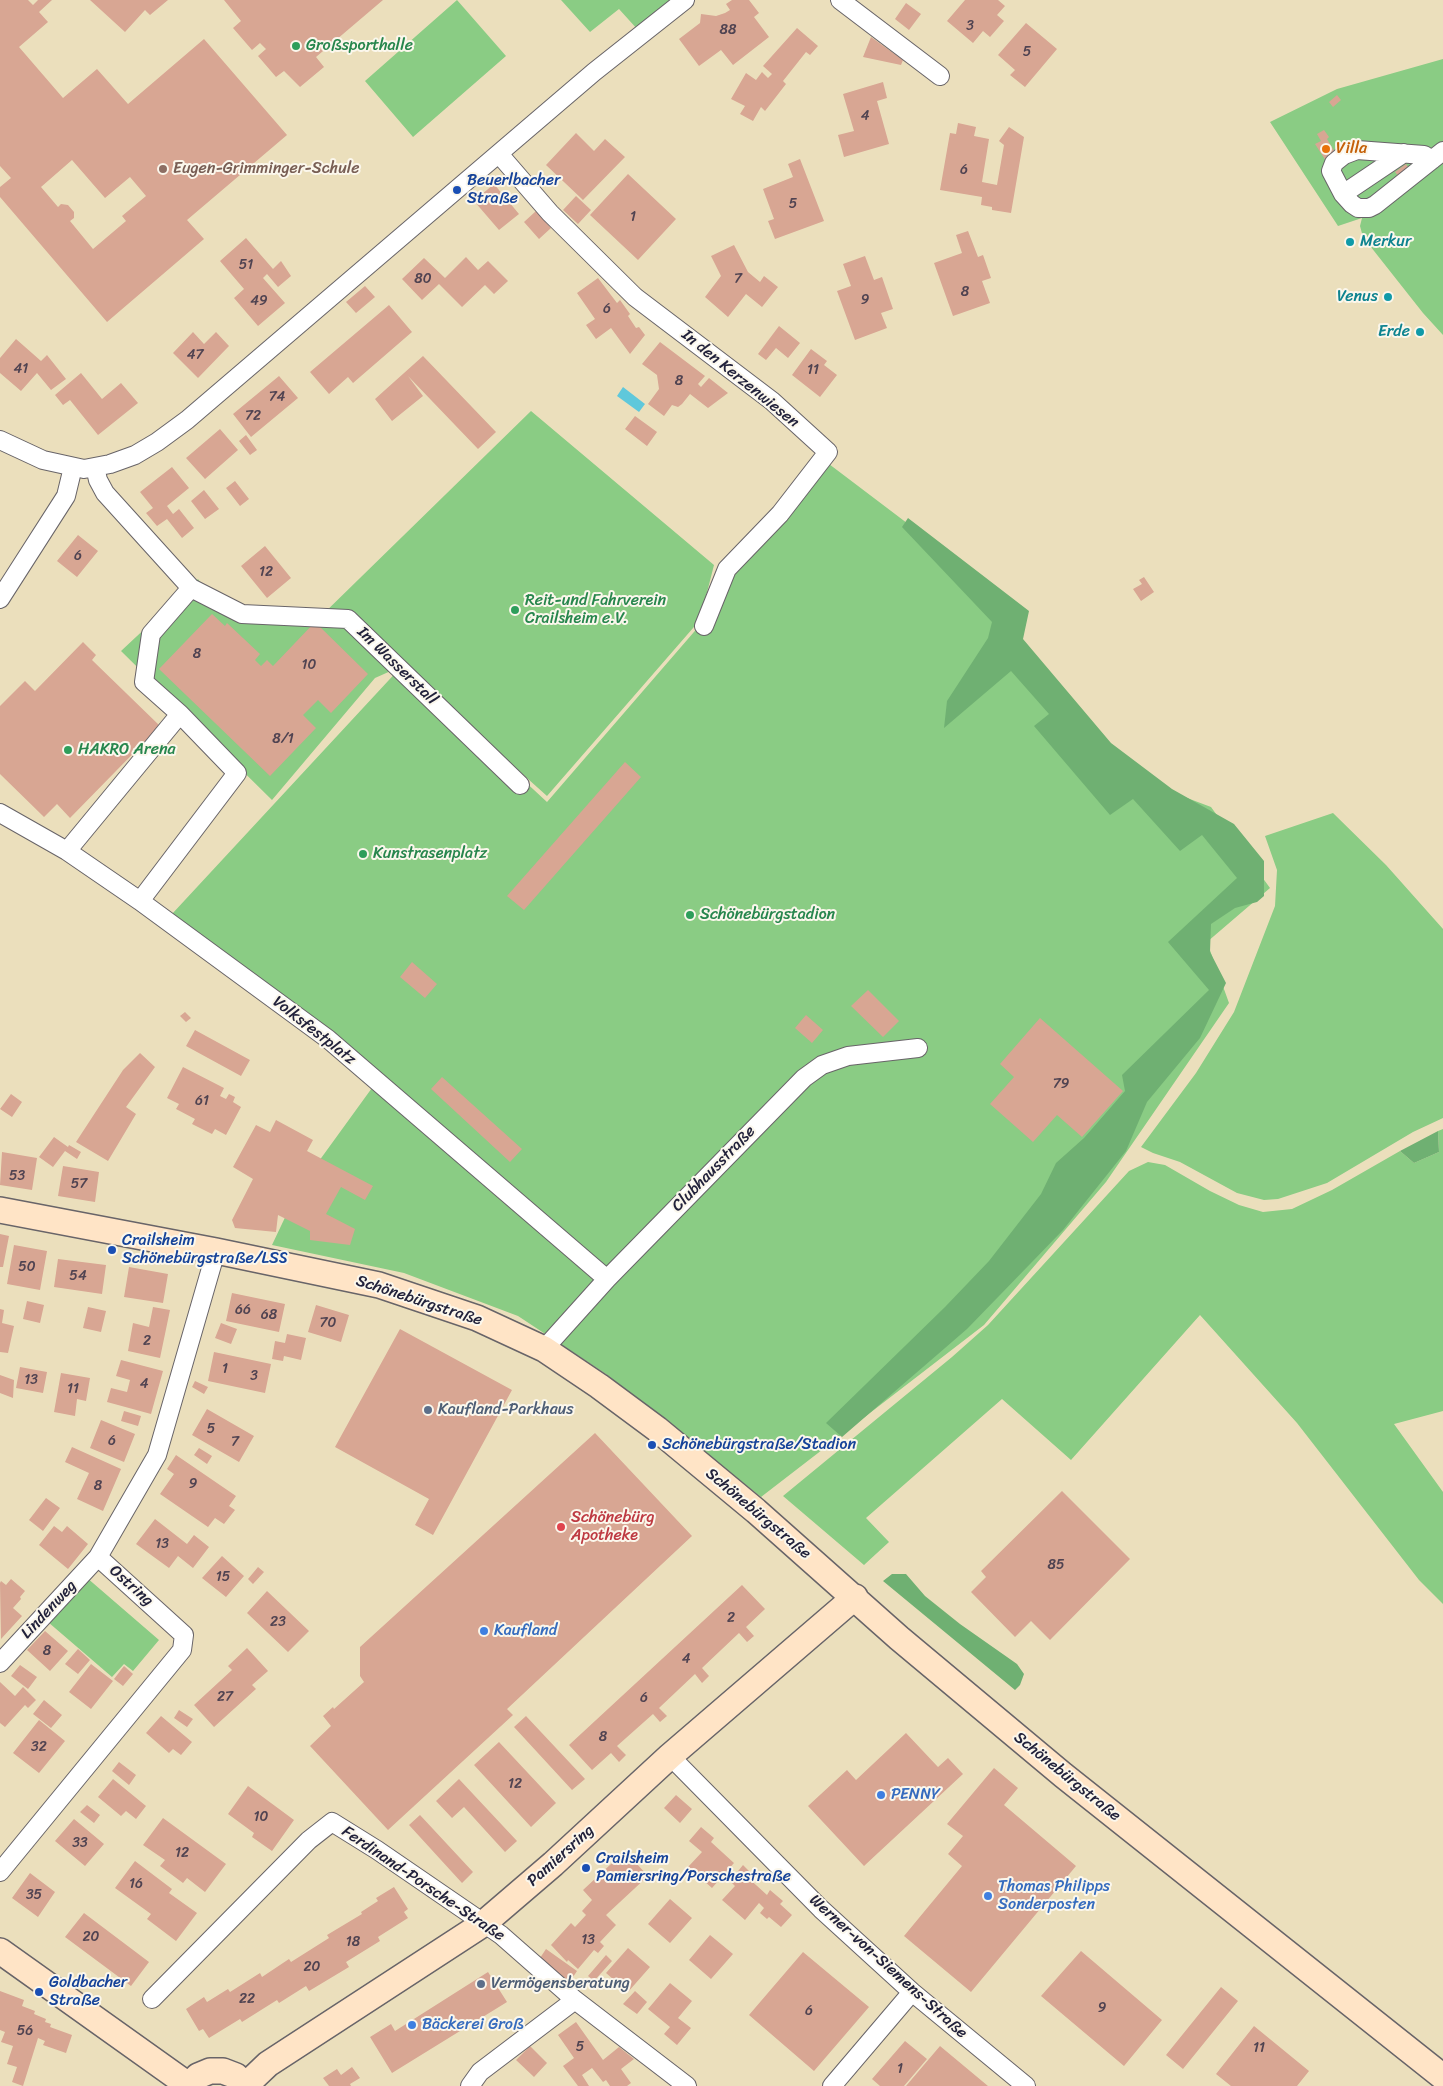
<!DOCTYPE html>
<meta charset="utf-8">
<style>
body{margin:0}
canvas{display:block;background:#ebdfbc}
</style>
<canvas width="1443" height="2086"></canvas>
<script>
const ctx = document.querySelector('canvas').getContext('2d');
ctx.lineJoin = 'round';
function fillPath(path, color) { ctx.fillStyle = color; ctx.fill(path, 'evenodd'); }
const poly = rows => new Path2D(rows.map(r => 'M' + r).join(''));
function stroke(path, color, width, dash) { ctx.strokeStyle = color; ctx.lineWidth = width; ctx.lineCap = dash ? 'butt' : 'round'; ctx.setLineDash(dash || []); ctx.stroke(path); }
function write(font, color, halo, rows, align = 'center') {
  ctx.font = font + ' Sriracha,sans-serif'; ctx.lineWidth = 4; ctx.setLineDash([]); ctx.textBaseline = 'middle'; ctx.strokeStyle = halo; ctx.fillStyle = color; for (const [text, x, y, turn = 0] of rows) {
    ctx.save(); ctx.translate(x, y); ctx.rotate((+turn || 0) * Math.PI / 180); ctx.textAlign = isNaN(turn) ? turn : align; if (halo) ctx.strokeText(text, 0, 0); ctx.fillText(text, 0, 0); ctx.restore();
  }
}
const green = poly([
 [457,0,506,56,413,137,365,81],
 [561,0,673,0,638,30,619,9,590,32],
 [1443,59,1443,335,1423,313,1363,237,1360,226,1362,218,1338,226,1270,122,1337,89],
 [531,411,714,565,700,620,547,796,402,666,375,678,272,800,121,651,198,579,212,600,317,620],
 [829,464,932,542,1010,634,1121,773,1211,807,1270,888,1207,942,1229,1003,1106,1182,984,1325,761,1497,606,1374,518,1316,404,1273,272,1245,298,1190,377,1081,172,914,401,667,547,802,700,625,719,565],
 [1333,813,1386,865,1443,929,1443,1118,1413,1132,1327,1183,1278,1199,1264,1200,1237,1193,1180,1162,1153,1153,1141,1147,1196,1073,1234,1012,1275,906,1277,870,1265,836],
 [1443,1129,1443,1411,1394,1424,1443,1492,1443,1604,1419,1580,1297,1423,1200,1315,1071,1460,1002,1399,866,1518,889,1542,864,1565,783,1496,952,1357,988,1325,1129,1171,1148,1162,1165,1165,1210,1191,1239,1205,1263,1212,1292,1209,1332,1190,1400,1151,1414,1163,1439,1152,1438,1131],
 [86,1577,159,1640,133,1671,124,1664,112,1677,48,1622]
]);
const forest = poly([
 [908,518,1029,611,1023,639,1111,743,1172,789,1234,824,1264,861,1264,896,1257,902,1235,908,1211,924,1210,952,1226,983,1200,1038,1147,1102,1126,1151,1063,1230,967,1329,842,1437,826,1423,945,1307,989,1261,1041,1194,1056,1163,1084,1138,1125,1091,1122,1075,1209,990,1168,942,1237,878,1202,835,1180,851,1133,799,1110,815,1034,726,1049,714,1011,671,944,728,947,701,988,638,992,622,902,527],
 [1438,1131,1439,1152,1414,1163,1400,1151],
 [892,1574,906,1574,925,1596,960,1624,1017,1664,1024,1674,1020,1685,1015,1690,883,1581]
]);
const water = poly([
 [623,387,645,404,639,412,617,396]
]);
const building = poly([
 [0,0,28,0,33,5,38,0,52,0,39,12,48,22,19,47,63,98,97,69,128,104,204,39,287,135,187,220,204,239,107,322,0,197,0,187,11,178,0,166],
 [72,160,105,198,130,177,146,196,122,216,126,221,93,249,70,221,74,218,74,212,68,205,61,204,58,207,41,187],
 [90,0,168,0,150,15,145,10,125,32],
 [224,0,383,0,316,57,324,67,300,87,284,71,276,77,258,56,266,49,260,43,252,50,233,28,241,21],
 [732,0,749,0,759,13,754,17,769,37,733,65,721,50,699,66,679,39,700,23,701,14,716,16,725,13,730,10,726,4],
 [965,0,998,0,1005,6,997,15,1004,21,990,37,983,31,973,43,947,21],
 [906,3,921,14,909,30,895,19],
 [1026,23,1057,49,1025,87,1010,75,1015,70,998,55],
 [797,28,818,46,810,55,806,52,783,81,786,84,765,111,761,107,753,121,740,114,745,106,731,99,746,73,756,80,762,72,768,78,772,74,763,66],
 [871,37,903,60,901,65,863,57],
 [883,82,887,98,877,101,889,144,844,157,838,135,854,131,843,94],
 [1337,95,1341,100,1333,107,1329,102],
 [958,123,976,127,974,136,989,139,982,182,997,185,1004,145,999,141,1009,127,1024,137,1011,213,992,210,992,207,981,205,982,197,940,190,950,133,956,134],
 [1324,130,1329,137,1327,139,1336,154,1326,161,1315,144,1321,141,1317,134],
 [576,133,594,151,605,139,625,157,583,200,546,165],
 [800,159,824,221,775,239,768,221,774,219,763,189,793,177,788,164],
 [1406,164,1410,170,1400,178,1395,172],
 [628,174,676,219,638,260,590,215],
 [494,184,519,214,499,230,474,201],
 [576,196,591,210,578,224,563,210],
 [536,211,551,228,539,239,524,222],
 [968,231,978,257,983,255,991,278,982,281,990,303,953,316,934,263,962,253,956,235],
 [246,238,273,269,281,261,291,276,278,287,267,274,263,278,285,303,258,326,234,298,244,289,220,261],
 [734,245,748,272,760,282,764,276,778,287,762,307,746,294,728,317,705,297,721,276,711,256],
 [865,256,874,280,882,277,893,309,881,313,887,328,855,340,837,291,851,286,843,264],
 [466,257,478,270,488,261,508,281,494,294,485,285,462,307,439,284,422,300,402,279,424,258,445,278],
 [598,278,617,303,620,300,630,314,628,316,636,328,639,327,645,335,630,354,611,328,596,339,586,325,595,319,577,293],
 [365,286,375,297,356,313,346,302],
 [389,305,412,332,353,383,348,377,329,394,310,372],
 [779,326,800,343,788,358,776,348,766,360,758,354],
 [193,332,204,344,216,332,229,346,198,378,173,353],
 [16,339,41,361,47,355,66,379,51,390,37,373,21,391,0,373,0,358],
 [660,342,705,376,698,384,701,387,709,378,728,393,708,408,690,394,682,404,678,407,672,405,664,416,648,404,659,389,657,375,642,364],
 [811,349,827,361,824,365,837,375,820,397,792,375],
 [423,356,496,432,478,449,408,376,423,396,392,421,375,399],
 [81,373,102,399,121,383,138,403,98,435,70,400,63,405,55,395],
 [279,376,298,398,251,437,233,414],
 [635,416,657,432,647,446,625,429],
 [220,429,238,450,205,479,186,458],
 [246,435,257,450,250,455,239,441],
 [172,467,189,488,167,506,173,514,179,509,194,528,182,538,167,519,157,526,146,513,153,508,140,492],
 [235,481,249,499,240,506,226,488],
 [204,490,219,509,205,519,191,501],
 [78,535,98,551,77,577,57,561],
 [265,546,291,578,267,598,241,566],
 [1144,577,1154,592,1141,601,1133,589,1142,584,1139,580],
 [212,614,225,626,227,623,260,654,255,660,261,666,267,660,273,666,315,622,368,674,331,713,318,700,303,715,316,728,270,776,159,669],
 [83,642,96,655,92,660,160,726,70,818,57,804,44,817,0,774,0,706,25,681,35,691],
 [625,762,641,777,524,910,507,896],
 [412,962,437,984,425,998,400,977],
 [868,990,899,1021,883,1037,851,1006],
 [185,1012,191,1018,186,1022,180,1016],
 [806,1015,823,1030,812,1043,795,1028],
 [1040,1018,1123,1091,1082,1137,1057,1115,1033,1142,990,1104,1014,1077,1000,1064],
 [195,1030,250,1060,241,1076,186,1046],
 [140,1053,155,1067,126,1107,136,1114,108,1161,76,1142,123,1070],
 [183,1067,224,1088,220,1096,226,1099,229,1094,235,1097,233,1102,241,1107,226,1135,215,1129,212,1134,192,1124,195,1119,176,1109,179,1104,167,1098],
 [442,1077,522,1149,510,1162,431,1089],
 [11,1094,22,1102,12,1117,0,1109],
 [276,1120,313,1140,307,1151,373,1186,365,1200,341,1187,326,1214,355,1229,350,1245,310,1240,310,1231,278,1215,276,1232,235,1228,232,1220,253,1179,233,1167,256,1125,270,1132],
 [54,1137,68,1147,69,1145,81,1152,77,1159,65,1151,53,1167,39,1157],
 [2,1152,37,1158,32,1190,0,1185],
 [63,1166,99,1172,95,1202,58,1196],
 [0,1234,9,1236,3,1267,0,1267],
 [14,1245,47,1251,40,1290,7,1284],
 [58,1259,106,1265,102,1294,54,1287],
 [129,1267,168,1274,163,1303,124,1297],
 [232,1293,285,1304,279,1332,226,1321],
 [27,1301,44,1305,40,1323,23,1319],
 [316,1305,349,1315,341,1342,308,1332],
 [88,1307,106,1311,101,1332,83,1328],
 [153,1307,170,1310,160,1358,128,1351,133,1323,149,1327],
 [0,1309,4,1310,2,1323,14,1326,8,1353,0,1352],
 [221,1323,237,1329,231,1344,215,1338],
 [400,1329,512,1390,433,1535,415,1525,429,1499,335,1447],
 [287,1334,306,1338,301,1360,284,1356,283,1361,272,1359,275,1341,285,1343],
 [214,1352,271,1364,265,1393,208,1381],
 [121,1360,163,1371,151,1414,107,1402,111,1388,127,1392,130,1380,116,1376],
 [20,1367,47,1372,43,1393,16,1388],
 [61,1373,90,1378,86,1401,77,1399,75,1416,54,1412],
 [0,1375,14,1380,13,1398,0,1393],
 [195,1381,208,1387,204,1394,192,1387],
 [207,1409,254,1436,239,1462,192,1435],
 [124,1411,141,1416,138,1426,121,1421],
 [101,1420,135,1434,124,1462,90,1448],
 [595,1433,692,1536,507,1709,513,1715,388,1830,310,1746,331,1726,323,1716,333,1707,334,1709,364,1682,360,1676,360,1647],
 [72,1447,121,1469,103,1511,77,1499,89,1473,65,1462],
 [199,1448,212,1456,207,1464,194,1455],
 [176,1455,236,1496,229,1506,235,1510,224,1524,215,1518,208,1527,160,1494,174,1474,167,1469],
 [1062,1491,1130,1559,1050,1640,1031,1621,1015,1637,971,1592,986,1577,981,1571],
 [46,1498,60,1508,43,1531,29,1520],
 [155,1519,187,1544,194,1535,209,1547,193,1568,178,1556,169,1568,136,1544],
 [54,1526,62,1532,67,1526,88,1544,68,1569,39,1545],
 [222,1556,244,1576,226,1597,202,1578],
 [258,1567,264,1572,253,1584,248,1579],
 [11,1579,25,1591,20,1597,21,1599,13,1608,22,1616,1,1639,0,1583,1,1581,6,1585],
 [742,1585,765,1609,746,1627,754,1636,747,1642,739,1633,702,1668,709,1676,702,1683,695,1674,659,1708,667,1716,660,1722,653,1714,617,1746,626,1755,619,1762,611,1753,592,1770,569,1745],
 [267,1591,309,1631,288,1652,247,1613],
 [45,1631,68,1651,50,1671,27,1650],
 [247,1648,268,1671,252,1685,256,1689,214,1727,194,1705,232,1670,228,1666],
 [78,1649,90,1660,78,1674,65,1664],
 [91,1664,113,1681,91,1709,69,1692],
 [20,1665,37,1677,28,1689,11,1676],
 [124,1666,133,1674,123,1686,114,1679],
 [0,1682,15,1696,23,1687,36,1700,28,1708,25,1705,5,1727,0,1723],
 [44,1700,62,1715,51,1728,33,1714],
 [179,1710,193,1719,187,1727,174,1718],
 [161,1716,192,1742,181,1755,173,1749,169,1753,146,1733],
 [526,1716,585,1779,572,1790,514,1727],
 [39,1720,65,1741,39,1773,13,1753],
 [906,1733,938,1767,948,1758,963,1774,864,1866,808,1806,847,1770,856,1780],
 [499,1742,556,1803,531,1827,474,1765],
 [119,1762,136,1775,129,1785,112,1771],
 [994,1768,1018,1788,1004,1805,1076,1866,971,1992,904,1936,962,1866,948,1854,963,1836,947,1824],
 [113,1779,146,1806,136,1819,126,1811,121,1816,98,1797],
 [459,1779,517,1841,505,1852,464,1807,452,1818,436,1801],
 [248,1786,294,1820,272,1851,252,1837,254,1833,228,1814],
 [676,1795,692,1809,680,1823,664,1808],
 [87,1805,100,1815,94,1823,80,1812],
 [420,1815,473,1872,462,1883,409,1825],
 [163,1818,226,1864,205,1892,187,1878,183,1883,160,1866,165,1860,143,1845],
 [74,1819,104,1844,85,1866,55,1841],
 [701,1827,714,1838,711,1842,734,1863,712,1888,688,1867,702,1852,689,1841],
 [625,1851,648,1876,606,1915,616,1925,600,1942,604,1946,598,1953,594,1950,578,1969,568,1960,567,1962,551,1945,571,1923,575,1927,586,1915,582,1911,592,1900,583,1890],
 [135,1861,172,1889,169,1893,197,1913,176,1941,147,1919,151,1914,115,1888],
 [743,1865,749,1871,745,1875,767,1895,770,1890,783,1901,780,1904,792,1915,781,1927,769,1917,767,1919,760,1913,764,1908,759,1903,745,1920,722,1900,735,1886,730,1881],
 [30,1873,55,1892,38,1917,12,1898],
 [394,1887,408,1909,404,1912,408,1918,378,1937,380,1941,346,1962,349,1967,309,1991,306,1986,279,2003,277,2000,242,2022,240,2019,209,2038,203,2029,199,2031,186,2009,204,1997,207,2002,228,1989,230,1992,260,1973,262,1977,289,1959,291,1962,329,1938,327,1935,362,1914,361,1912,378,1901,376,1898],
 [670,1899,692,1918,670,1943,648,1924],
 [84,1913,149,1962,131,1986,65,1937],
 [710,1935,733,1954,711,1979,689,1960],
 [628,1948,650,1967,628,1992,606,1973],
 [546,1949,577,1971,569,1983,538,1961],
 [1081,1951,1162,2020,1124,2066,1041,1996],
 [803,1952,869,2007,814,2071,749,2015],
 [606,1955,612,1961,594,1981,588,1976],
 [488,1972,507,2002,392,2073,370,2037,391,2024,395,2031],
 [670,1983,692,2001,678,2018,691,2028,677,2045,664,2034,670,2027,648,2009],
 [1221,1987,1238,2001,1183,2069,1166,2055],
 [0,1991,24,2000,22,2006,35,2011,34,2014,46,2019,45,2022,51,2024,50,2027,72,2035,66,2053,43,2045,45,2041,38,2038,23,2086,12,2082,17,2067,7,2064,13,2046,1,2042,5,2032,0,2030],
 [635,1991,647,2002,637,2014,623,2004],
 [576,2022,603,2060,619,2047,634,2059,621,2069,631,2083,627,2086,610,2086,606,2080,603,2082,592,2068,582,2075,589,2086,578,2086,563,2066,574,2058,558,2035],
 [1254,2026,1309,2071,1297,2086,1231,2086,1216,2074],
 [905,2041,927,2059,904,2086,880,2086,872,2079],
 [530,2046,547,2063,534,2077,516,2060],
 [940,2046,988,2086,906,2086],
 [352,2067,360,2078,350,2084,351,2086,329,2086,323,2078,337,2069,341,2075]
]);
const street = poly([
 [840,0,940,76],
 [499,154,550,213,635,297,772,401,828,452,780,514,727,569,704,626],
 [1432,160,1424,155,1357,150,1344,155,1334,163,1331,171,1343,194,1352,204,1358,208,1369,208,1375,205,1443,151],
 [1343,194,1404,153],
 [0,440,43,460,84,469,110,464,135,455,157,442,187,420,594,72,685,0],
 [95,467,98,480,105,493,191,588,242,614,348,619,520,785],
 [0,599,66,496,73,467],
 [0,813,67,851,140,901,328,1039,607,1279],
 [67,851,180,714],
 [140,901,237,773,180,714,144,682,151,634,191,588],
 [544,1349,607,1279,804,1078,822,1065,848,1056,918,1048],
 [0,1663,98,1557],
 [670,1756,821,1909,912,1992,1026,2086],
 [0,1872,182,1650,184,1635,98,1557,157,1455,216,1251],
 [152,1999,309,1840,332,1822,377,1850,501,1935,575,2000,687,2086],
 [470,2086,480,2072,575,2000],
 [832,2086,912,1992]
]);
const secondary = poly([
 [0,1210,216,1251,379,1285,477,1318,544,1349,599,1386,657,1429,756,1511,899,1638,1063,1775,1443,2077],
 [0,1951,188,2085],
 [246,2085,268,2064,483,1924,553,1864,670,1756,855,1597],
 [188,2086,198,2076,210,2071,223,2071,236,2076,246,2086]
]);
const markers = [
 [296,46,5,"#2e9e5b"],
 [1326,149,5,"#e8710a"],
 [163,169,5,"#8d6e63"],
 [457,190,5,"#1a4fb4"],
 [1350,242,5,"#0f9aa8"],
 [1388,297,5,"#0f9aa8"],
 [1420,332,5,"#0f9aa8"],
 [515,610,5,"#2e9e5b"],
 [68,750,5,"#2e9e5b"],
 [363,854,5,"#2e9e5b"],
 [690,915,5,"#2e9e5b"],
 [112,1250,5,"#1a4fb4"],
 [428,1410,5,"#5c6f8a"],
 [652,1445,5,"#1a4fb4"],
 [561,1527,5,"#e0444e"],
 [484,1631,5,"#3f7fe0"],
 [881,1795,5,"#3f7fe0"],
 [586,1868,5,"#1a4fb4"],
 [988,1896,5,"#3f7fe0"],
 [481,1984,5,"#5c6f8a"],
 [39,1992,5,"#1a4fb4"],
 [412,2025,5,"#3f7fe0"]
];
const numberNames = [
 ["3",970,26],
 ["88",728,30],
 ["5",1027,52],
 ["4",865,116],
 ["6",964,170],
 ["5",793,204],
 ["1",633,217],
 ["51",246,265],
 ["80",423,279],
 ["7",738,279],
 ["8",965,292],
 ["9",865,300],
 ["49",259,301],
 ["6",607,309],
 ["47",195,355],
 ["41",21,369],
 ["11",813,370],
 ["8",679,381],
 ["74",277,397],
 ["72",253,416],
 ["6",78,556],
 ["12",266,572],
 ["8",197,654],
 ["10",309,665],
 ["8/1",283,739],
 ["79",1061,1084],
 ["61",202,1101],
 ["53",17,1176],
 ["57",79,1184],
 ["50",27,1267],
 ["54",78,1276],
 ["66",243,1310],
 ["68",269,1315],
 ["70",328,1323],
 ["2",147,1341],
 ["1",225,1369],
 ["3",254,1376],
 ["13",31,1380],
 ["4",144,1384],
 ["11",73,1389],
 ["5",211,1429],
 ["6",112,1441],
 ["7",235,1442],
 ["9",193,1484],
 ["8",98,1486],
 ["13",162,1544],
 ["85",1056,1565],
 ["15",223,1577],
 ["2",731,1618],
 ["23",278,1622],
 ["8",47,1651],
 ["4",686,1659],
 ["27",225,1697],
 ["6",644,1698],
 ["8",603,1737],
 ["32",39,1747],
 ["12",515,1784],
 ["10",261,1817],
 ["33",80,1843],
 ["12",182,1853],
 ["16",136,1884],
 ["35",34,1895],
 ["20",91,1937],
 ["13",588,1940],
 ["18",353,1942],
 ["20",312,1967],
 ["22",247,1999],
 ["9",1102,2008],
 ["6",809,2011],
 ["56",25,2031],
 ["5",580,2047],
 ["11",1259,2048],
 ["1",900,2069]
];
const leisureNames = [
 ["Großsporthalle",306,46],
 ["Reit-und Fahrverein",525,601],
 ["Crailsheim e.V.",525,619],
 ["HAKRO Arena",78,750],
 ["Kunstrasenplatz",373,854],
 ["Schönebürgstadion",700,915]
];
const foodNames = [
 ["Villa",1336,149]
];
const educationNames = [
 ["Eugen-Grimminger-Schule",173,169]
];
const transitNames = [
 ["Beuerlbacher",467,181],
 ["Straße",467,199],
 ["Crailsheim",122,1241],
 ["Schönebürgstraße/LSS",122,1259],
 ["Schönebürgstraße/Stadion",662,1445],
 ["Crailsheim",596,1859],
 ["Pamiersring/Porschestraße",596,1877],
 ["Goldbacher",49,1983],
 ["Straße",49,2001]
];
const cultureNames = [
 ["Merkur",1360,242,"left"],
 ["Venus",1378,297],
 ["Erde",1410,332]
];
const streetNames = [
 ["In den Kerzenwiesen",740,379,39],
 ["Im Wasserstall",397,666,44],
 ["Volksfestplatz",314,1031,38],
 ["Clubhausstraße",714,1169,-46],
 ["Schönebürgstraße",419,1301,18],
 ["Schönebürgstraße",758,1514,40],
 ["Ostring",131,1586,42],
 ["Lindenweg",49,1610,-47],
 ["Schönebürgstraße",1067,1777,39],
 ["Pamiersring",561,1856,-42],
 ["Ferdinand-Porsche-Straße",423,1884,34],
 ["Werner-von-Siemens-Straße",888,1967,42]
];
const serviceNames = [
 ["Kaufland-Parkhaus",438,1410],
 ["Vermögensberatung",491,1984]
];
const healthNames = [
 ["Schönebürg",571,1518],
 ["Apotheke",571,1536]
];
const shopNames = [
 ["Kaufland",494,1631],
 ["PENNY",891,1795],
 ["Thomas Philipps",998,1887],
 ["Sonderposten",998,1905],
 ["Bäckerei Groß",422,2025]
];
fillPath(green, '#8acc84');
fillPath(forest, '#6fb072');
fillPath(water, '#5fc8db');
fillPath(building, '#d8a693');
stroke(street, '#686468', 20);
stroke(secondary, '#686468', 28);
stroke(street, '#fff', 18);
stroke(secondary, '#ffe4c6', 25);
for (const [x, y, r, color] of markers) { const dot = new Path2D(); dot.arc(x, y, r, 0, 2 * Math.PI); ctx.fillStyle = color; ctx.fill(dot); stroke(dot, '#fbf7ec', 2); }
write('14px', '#504351', null, numberNames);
write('16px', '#27864d', '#fbf7ec', leisureNames, 'left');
write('16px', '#c56008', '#fbf7ec', foodNames, 'left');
write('16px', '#785e54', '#fbf7ec', educationNames, 'left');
write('16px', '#164399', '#fbf7ec', transitNames, 'left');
write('16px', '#0d838f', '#fbf7ec', cultureNames, 'right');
write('16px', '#22223b', '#fbf7ec', streetNames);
write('16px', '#4e5e75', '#fbf7ec', serviceNames, 'left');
write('16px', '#be3a42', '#fbf7ec', healthNames, 'left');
write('16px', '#366cbe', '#fbf7ec', shopNames, 'left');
</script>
